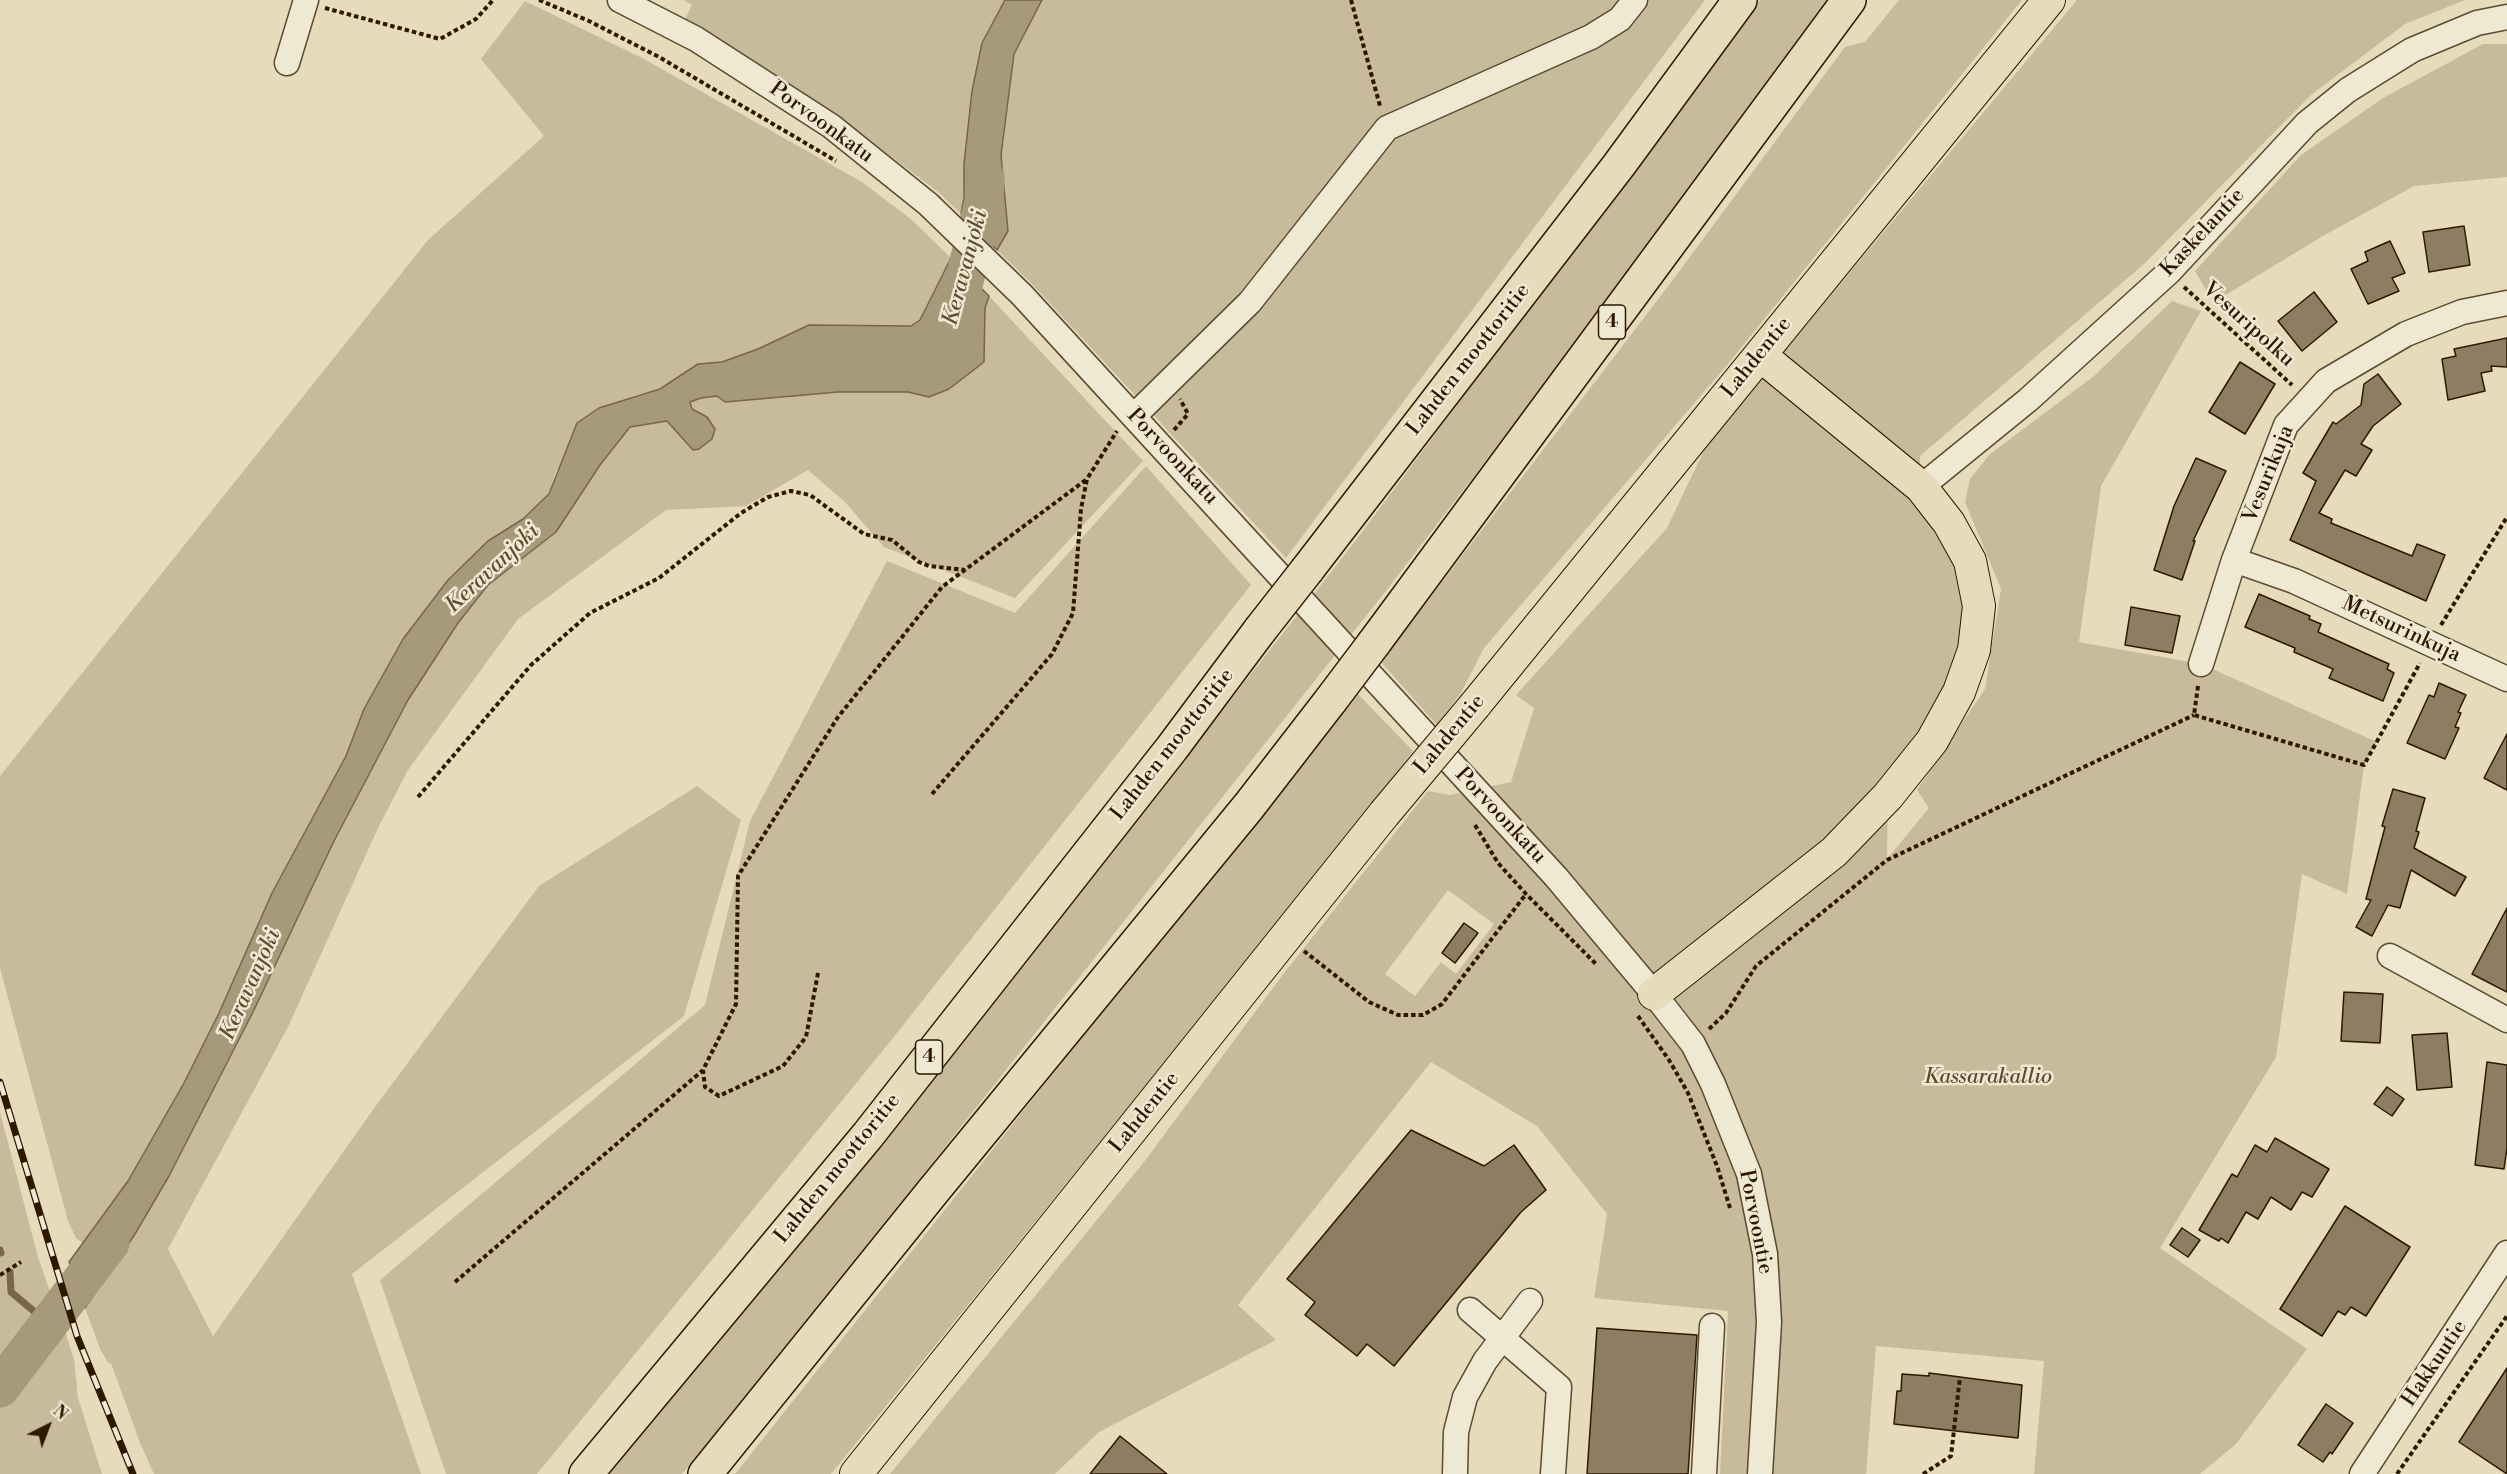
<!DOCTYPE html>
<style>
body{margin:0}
#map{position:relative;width:2507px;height:1474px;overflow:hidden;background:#e6dcbb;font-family:"Libre Bodoni",serif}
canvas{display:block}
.north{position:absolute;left:18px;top:1396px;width:60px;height:60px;-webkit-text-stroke:4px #efe8d3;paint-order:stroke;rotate:42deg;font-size:16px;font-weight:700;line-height:24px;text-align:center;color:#2e1900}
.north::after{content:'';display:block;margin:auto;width:21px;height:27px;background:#2e1900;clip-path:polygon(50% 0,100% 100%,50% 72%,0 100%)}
</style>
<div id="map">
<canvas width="2507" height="1474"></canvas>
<div class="north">N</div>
</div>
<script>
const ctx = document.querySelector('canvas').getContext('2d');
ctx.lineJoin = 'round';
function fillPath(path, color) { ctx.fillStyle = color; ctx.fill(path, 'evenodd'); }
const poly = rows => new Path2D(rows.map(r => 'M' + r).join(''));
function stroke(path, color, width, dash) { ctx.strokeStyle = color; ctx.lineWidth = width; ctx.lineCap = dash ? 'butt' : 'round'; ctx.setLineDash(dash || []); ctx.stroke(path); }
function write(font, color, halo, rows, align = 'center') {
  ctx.font = font + ' "Libre Bodoni",serif'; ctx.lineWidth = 5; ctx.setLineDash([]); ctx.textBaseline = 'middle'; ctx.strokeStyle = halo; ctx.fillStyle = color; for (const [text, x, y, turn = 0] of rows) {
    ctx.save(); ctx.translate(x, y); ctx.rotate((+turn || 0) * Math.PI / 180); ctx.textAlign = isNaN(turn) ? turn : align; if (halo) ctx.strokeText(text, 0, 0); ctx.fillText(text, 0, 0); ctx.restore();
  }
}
const green = poly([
 [683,0,1005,0,982,43,972,91,964,164,964,198,961,214,937,191,829,110,685,19,692,5],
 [1042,0,1705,0,1286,558,1030,282,997,250,1008,230,1001,155,1014,54],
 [1760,0,1830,0,1585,331,1389,587,929,1167,682,1474,608,1474,899,1122,1353,544],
 [1899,0,2022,0,1728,364,1484,648,1462,691,1437,725,1381,662,1672,281,1845,47,1865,42],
 [2077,0,2465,0,2405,24,2311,95,2144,264,1920,456,1921,488,1949,523,1974,650,1888,796,1887,859,1929,808,1917,790,1985,689,2001,589,1965,502,1970,479,1990,454,2094,376,2172,301,2201,311,2101,486,2079,642,2201,664,2377,742,2364,765,2347,894,2302,874,2276,1057,2160,1248,2307,1349,2236,1444,2200,1474,2034,1474,2044,1361,1876,1346,1866,1474,1720,1474,1728,1311,1594,1298,1607,1214,1537,1126,1431,1062,1238,1305,1276,1340,1099,1432,1055,1474,890,1474,1144,1162,1284,973,1428,791,1450,795,1511,782,1534,708,1516,695,1667,528,1707,444],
 [1448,890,1494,924,1456,974,1441,962,1415,996,1385,974],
 [525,1,642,58,862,182,912,220,951,258,920,320,911,326,808,326,758,349,722,362,698,364,660,389,633,396,556,471,549,494,523,519,488,541,448,580,403,639,364,709,346,756,272,893,219,1013,184,1083,128,1181,84,1244,76,1238,68,1221,0,968,0,776,428,240,544,136,481,59],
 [2483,44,2507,44,2507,177,2414,186,2323,236,2219,299,2209,295,2195,271,2301,155,2383,98],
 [989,296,1143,461,1015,598,884,547,844,501,808,470,746,506,666,510,518,619,408,770,378,828,288,1027,168,1249,213,1336,375,1107,539,886,697,786,741,820,684,1016,352,1274,421,1474,154,1474,140,1443,111,1363,109,1364,100,1349,85,1308,135,1234,169,1176,253,1012,334,841,408,700,458,623,488,585,556,532,600,465,630,427,667,421,693,450,699,449,712,439,707,417,693,409,690,402,701,398,717,396,725,402,838,392,908,392,929,397,985,308],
 [1146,466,1251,585,889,1043,537,1474,446,1474,380,1280,705,1005,750,821,887,561,1015,613],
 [1356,692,1413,751,1354,828,831,1474,735,1474],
 [0,1112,38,1257,50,1292,0,1357],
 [64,1329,74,1359,78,1398,102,1474,0,1474,0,1400,9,1387,36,1363]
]);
const water = poly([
 [1005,0,1042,0,1014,54,1001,155,1008,231,997,250,961,214,964,198,964,164,972,91,982,43,1005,0],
 [951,258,989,296,985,308,984,362,949,389,929,397,908,392,838,392,725,402,717,396,701,398,690,402,692,409,707,417,715,429,712,439,699,449,693,450,667,421,630,427,600,465,556,532,488,585,458,623,408,700,334,841,253,1012,169,1176,135,1234,85,1308,69,1262,128,1181,184,1083,219,1013,272,893,346,756,364,709,403,639,448,580,488,541,523,519,549,494,577,423,599,408,660,389,698,364,722,362,758,349,809,325,911,326,920,320,951,258],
 [50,1292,64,1329,36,1363,9,1387,0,1400,0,1357,50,1292]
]);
const stream = poly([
 [0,1250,1,1253],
 [10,1272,11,1292,42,1318]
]);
const river = poly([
 [953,325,984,202,985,178],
 [0,1388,110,1243]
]);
const building = poly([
 [2464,226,2470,265,2429,272,2423,232,2464,226],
 [2390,241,2405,273,2392,278,2399,291,2368,304,2351,269,2368,261,2365,252,2390,241],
 [2314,292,2337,322,2302,351,2278,321,2314,292],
 [2507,338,2507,367,2491,366,2492,371,2481,373,2485,391,2448,400,2442,359,2456,356,2454,349,2507,338],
 [2240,362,2275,384,2245,434,2209,412,2240,362],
 [2378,374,2401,404,2373,426,2361,444,2372,450,2356,476,2345,470,2319,513,2332,519,2331,523,2412,556,2417,544,2445,555,2426,601,2290,540,2316,481,2303,473,2333,422,2336,424,2361,405,2364,384,2378,374],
 [2196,458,2226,471,2193,541,2195,541,2182,580,2154,570,2174,506,2196,458],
 [2259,594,2310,616,2309,619,2321,624,2318,632,2389,664,2387,669,2394,673,2383,701,2329,678,2333,669,2294,652,2295,648,2245,627,2259,594],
 [2131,607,2180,616,2172,653,2125,645,2131,607],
 [2439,683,2466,695,2458,712,2461,713,2455,727,2459,728,2445,759,2407,743,2429,695,2434,697,2439,683],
 [2507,734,2507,790,2484,778,2507,734],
 [2393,789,2425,798,2416,831,2419,832,2414,848,2466,877,2455,896,2411,870,2400,908,2388,905,2372,936,2356,927,2371,900,2366,899,2385,827,2382,826,2393,789],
 [2507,908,2507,992,2472,974,2507,908],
 [1464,923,1478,933,1455,963,1442,953,1464,923],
 [2344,992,2383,994,2380,1043,2341,1041,2344,992],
 [2447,1033,2452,1087,2417,1090,2412,1035,2447,1033],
 [2487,1062,2507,1065,2507,1148,2504,1169,2475,1165,2487,1062],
 [2387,1087,2404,1099,2392,1116,2374,1104,2387,1087],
 [1411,1130,1484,1166,1514,1145,1546,1190,1521,1212,1394,1366,1367,1344,1357,1356,1305,1315,1315,1302,1287,1279,1411,1130],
 [2275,1138,2329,1169,2312,1197,2302,1192,2291,1210,2271,1197,2258,1219,2246,1212,2228,1243,2221,1238,2219,1241,2199,1230,2232,1174,2237,1177,2255,1145,2267,1152,2275,1138],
 [2345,1206,2410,1247,2366,1316,2351,1307,2345,1315,2338,1311,2322,1336,2280,1309,2345,1206],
 [2182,1228,2200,1240,2188,1257,2170,1245,2182,1228],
 [1597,1328,1697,1335,1688,1474,1587,1474,1597,1328],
 [2507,1368,2507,1474,2459,1442,2507,1368],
 [1929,1373,2022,1385,2018,1438,1894,1424,1897,1391,1901,1391,1902,1374,1929,1376,1929,1373],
 [2326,1404,2353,1423,2332,1454,2330,1452,2323,1462,2298,1445,2326,1404],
 [1120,1436,1167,1474,1090,1474,1120,1436]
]);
const path = poly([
 [539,0,589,21,659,57,836,161],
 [1351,0,1380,106],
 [325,8,440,39,476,19,493,0],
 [2184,287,2292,385],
 [1174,430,1188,414,1180,399],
 [2441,625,2507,517],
 [2198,686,2194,715,2364,765,2420,663],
 [932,794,1052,654,1073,613,1081,509,1087,479,1117,431],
 [418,797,531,665,590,613,659,578,741,513,768,497,791,491,810,495,864,534,892,540,919,562,929,566,965,570],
 [1475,825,1498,863,1526,894,1596,964],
 [1304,951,1369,1002,1398,1015,1423,1015,1442,1004,1526,894],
 [818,973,806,1037,783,1066,719,1096,705,1087,703,1070,736,1004,738,876,838,717,942,587,1087,479],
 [1638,1016,1669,1060,1688,1093,1717,1166,1730,1208],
 [1709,1029,1726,1013,1756,966,1887,860,2194,715],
 [0,1275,21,1262],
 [455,1282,702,1071],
 [1923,1474,1951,1456,1960,1377],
 [2397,1474,2507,1316]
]);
const minor = poly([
 [620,0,696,39,831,126,928,204,1022,295,1556,877,1654,994,1693,1044,1713,1084,1749,1174,1765,1254,1769,1322,1760,1474],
 [287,63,306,0],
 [1134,416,1250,302,1387,128,1591,37,1620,19,1635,0],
 [1921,487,2028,400,2169,272,2307,123,2348,90,2412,50,2477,23,2507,17],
 [2234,560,2294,581,2507,679],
 [2201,664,2234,560,2286,425,2326,381,2406,334,2462,312,2507,303],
 [2390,956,2507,1020],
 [1470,1310,1559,1387,1553,1474],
 [1455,1474,1456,1432,1465,1397,1485,1361,1530,1301],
 [1704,1474,1712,1326],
 [2362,1474,2507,1253]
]);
const major = poly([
 [1475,705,2049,0],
 [1654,994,1834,852,1888,796,1932,741,1959,692,1974,650,1979,606,1970,561,1949,523,1921,487,1760,355],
 [856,1474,1384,814]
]);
const highway = poly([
 [1307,570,1619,165,1740,0],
 [1374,643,1849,0],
 [586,1474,868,1135,1172,748,1260,630],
 [705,1474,934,1190,1249,806,1331,700]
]);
const rail = poly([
 [0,1082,77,1336,133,1474]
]);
const majorBridge = poly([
 [1384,814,1475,705]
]);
const highwayBridge = poly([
 [1260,630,1307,570],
 [1331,700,1374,643]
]);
const shields = [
 [1612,322,27],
 [929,1057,27]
];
const shieldNames = [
 ["4",1612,322],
 ["4",929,1057]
];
const streetNames = [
 ["Porvoonkatu",821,123,36],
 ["Kaskelantie",2203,233,-47],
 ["Vesuripolku",2248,325,42],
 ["Lahdentie",1757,358,-51],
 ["Lahden moottoritie",1469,360,-52],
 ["Porvoonkatu",1172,457,47],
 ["Vesurikuja",2269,474,-68],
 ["Metsurinkuja",2401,630,25],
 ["Lahdentie",1450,735,-50],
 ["Lahden moottoritie",1173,745,-52],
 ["Porvoonkatu",1500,816,47],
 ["Lahdentie",1145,1113,-51],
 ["Lahden moottoritie",838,1169,-51],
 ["Porvoontie",1755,1222,79],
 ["Hakkuutie",2435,1364,-56]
];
const parkNames = [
 ["Kassarakallio",1988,1078]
];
const waterNames = [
 ["Keravanjoki",966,268,-75],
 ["Keravanjoki",493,569,-43],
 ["Keravanjoki",251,985,-66]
];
fillPath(green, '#c7bb9b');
fillPath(water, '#a79a7b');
stroke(water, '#77664a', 1.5);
stroke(stream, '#77664a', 7);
stroke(river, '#a79a7b', 39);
fillPath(building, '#8e7e61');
stroke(building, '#2e1900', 1.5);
stroke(minor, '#5c4a2f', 27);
stroke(major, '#2e1900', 34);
stroke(highway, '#2e1900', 36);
stroke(path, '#2e1900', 4, [4.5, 3]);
stroke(minor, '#efe8d3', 24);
stroke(major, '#e6dcbb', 32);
stroke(highway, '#e6dcbb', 33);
stroke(rail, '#2e1900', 7);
stroke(rail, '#efe8d3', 4.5, [14]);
stroke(majorBridge, '#2e1900', 34, []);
stroke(highwayBridge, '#2e1900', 36, []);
stroke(majorBridge, '#e6dcbb', 32);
stroke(highwayBridge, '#e6dcbb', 33);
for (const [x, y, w] of shields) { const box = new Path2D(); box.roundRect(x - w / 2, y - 17, w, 34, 4.5); ctx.fillStyle = '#efe8d3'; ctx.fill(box); stroke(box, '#2e1900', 1.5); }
write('bold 20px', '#2e1900', null, shieldNames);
write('21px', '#2e1900', '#efe8d3', streetNames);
write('italic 21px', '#5c4a2e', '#efe8d3', parkNames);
write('italic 22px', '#5e4d31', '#efe8d3', waterNames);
</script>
